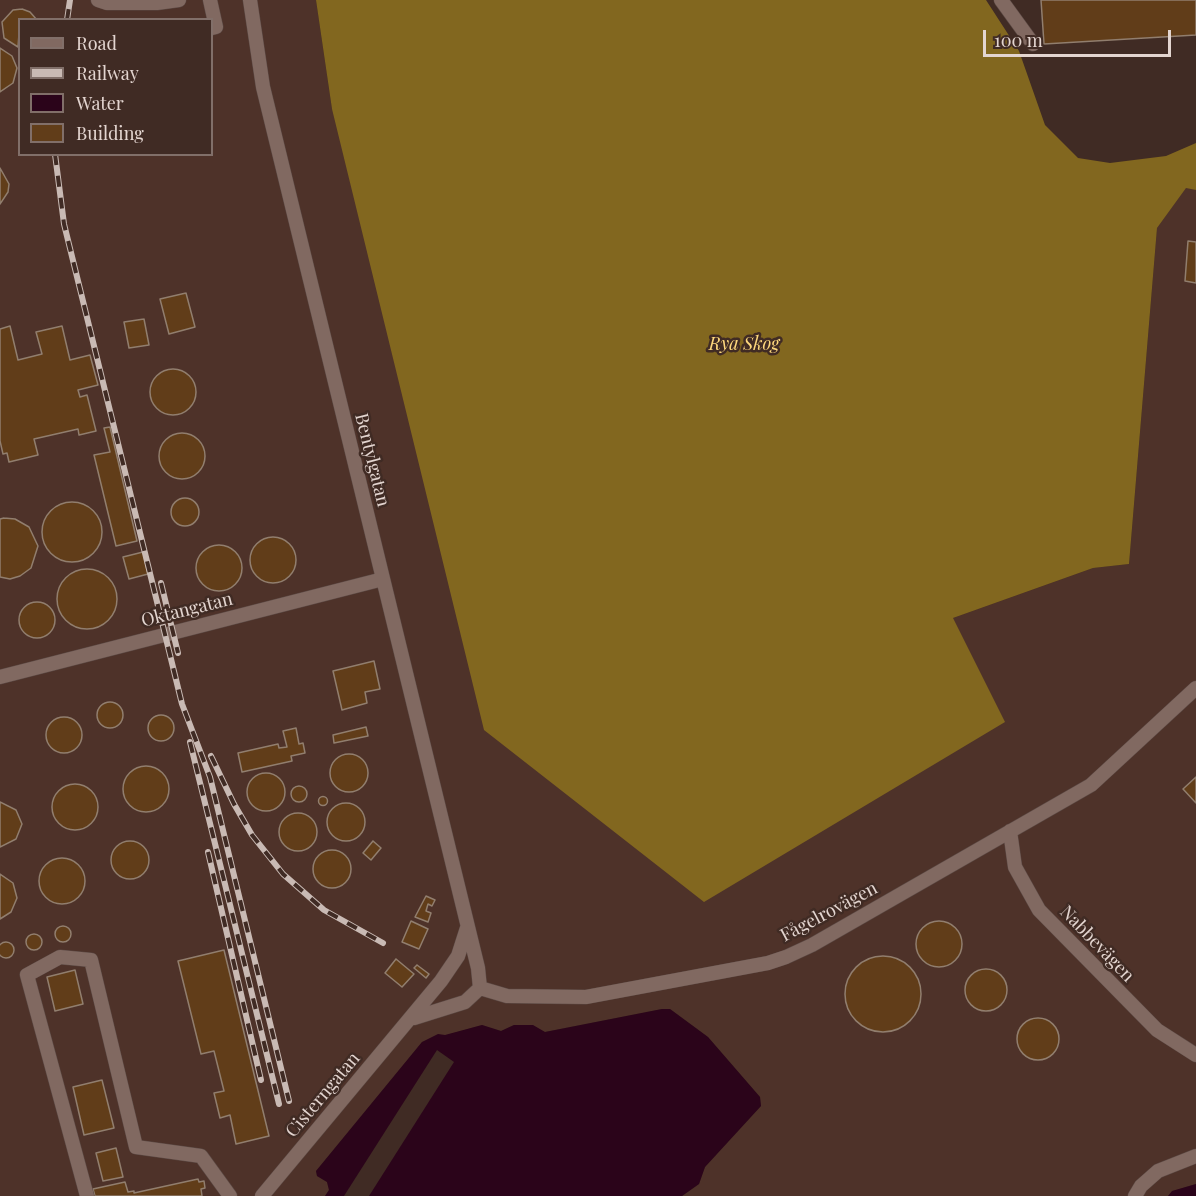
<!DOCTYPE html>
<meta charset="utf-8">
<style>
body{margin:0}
#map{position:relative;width:1196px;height:1196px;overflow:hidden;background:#402b24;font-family:"Playfair Display",serif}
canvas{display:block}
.legend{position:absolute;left:18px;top:18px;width:195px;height:138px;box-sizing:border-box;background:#402b24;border:2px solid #816f69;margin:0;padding:8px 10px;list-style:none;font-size:18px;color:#e3d5d0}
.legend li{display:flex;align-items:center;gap:12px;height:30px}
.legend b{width:30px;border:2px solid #816f69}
.scale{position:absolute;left:983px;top:30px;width:188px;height:27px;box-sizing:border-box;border:3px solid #e3d5d0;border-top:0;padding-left:8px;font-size:18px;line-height:21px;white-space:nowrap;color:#e3d5d0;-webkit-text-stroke:4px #402b24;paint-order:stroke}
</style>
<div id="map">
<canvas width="1196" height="1196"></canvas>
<ul class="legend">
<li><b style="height:8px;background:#816961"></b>Road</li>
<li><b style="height:8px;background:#c9bab4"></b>Railway</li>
<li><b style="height:16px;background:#2b041a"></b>Water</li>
<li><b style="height:16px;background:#613d19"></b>Building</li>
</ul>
<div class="scale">100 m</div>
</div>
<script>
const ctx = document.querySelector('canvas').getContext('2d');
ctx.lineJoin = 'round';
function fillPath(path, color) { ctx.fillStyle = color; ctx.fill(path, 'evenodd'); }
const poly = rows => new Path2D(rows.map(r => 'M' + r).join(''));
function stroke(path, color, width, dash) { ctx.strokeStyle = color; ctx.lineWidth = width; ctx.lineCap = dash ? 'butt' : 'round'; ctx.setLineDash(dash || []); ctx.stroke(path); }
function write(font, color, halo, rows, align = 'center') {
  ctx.font = font + ' "Playfair Display",serif'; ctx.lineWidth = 5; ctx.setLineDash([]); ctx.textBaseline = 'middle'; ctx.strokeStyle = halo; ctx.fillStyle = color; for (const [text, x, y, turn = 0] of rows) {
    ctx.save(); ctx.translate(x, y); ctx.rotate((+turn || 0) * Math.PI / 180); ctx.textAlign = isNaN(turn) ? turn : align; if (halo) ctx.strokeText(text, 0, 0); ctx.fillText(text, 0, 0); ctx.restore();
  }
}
const built = poly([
 [0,0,316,0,332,109,953,618,1093,568,1129,564,1157,228,1186,187,1196,190,1196,1184,1173,1191,1168,1196,682,1196,699,1184,705,1167,761,1106,760,1097,708,1037,670,1009,662,1009,545,1032,514,1025,501,1031,482,1025,422,1042,316,1171,317,1176,327,1182,329,1190,325,1196,0,1196],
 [20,20,212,20,212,154,20,154]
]);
const forest = poly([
 [316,0,986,0,1019,51,1045,125,1078,158,1110,163,1166,156,1196,143,1196,190,1186,188,1157,228,1129,564,1093,568,953,618,1005,722,704,902,484,730,332,109]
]);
const water = poly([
 [662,1009,670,1009,708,1037,760,1097,761,1106,705,1167,699,1184,682,1196,325,1196,329,1190,327,1182,317,1176,316,1171,422,1042,438,1034,445,1035,482,1025,501,1031,514,1025,533,1025,545,1032],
 [1196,1184,1196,1196,1168,1196,1172,1191]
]);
const pier = poly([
 [437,1050,454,1062,369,1196,344,1196]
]);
const building = poly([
 [1041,0,1196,0,1196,35,1044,44,1041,0],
 [22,9,30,12,37,20,20,20,18,47,4,38,2,22,13,10,22,9],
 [0,48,12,56,17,68,13,83,0,92,0,48],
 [0,168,9,184,8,192,0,204,0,168],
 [1188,241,1196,242,1196,283,1185,281,1188,241],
 [186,293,195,327,169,334,160,299,186,293],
 [144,319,149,345,129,348,124,322,144,319],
 [10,326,18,360,42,354,36,332,62,326,70,360,90,355,98,385,78,390,80,397,87,395,96,431,79,435,78,429,34,439,38,455,9,462,7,453,3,454,0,441,0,329,10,326],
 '150 392a23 23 0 1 1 46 0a23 23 0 1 1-46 0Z',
 [110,427,137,541,116,546,94,455,110,452,104,428,110,427],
 '159 456a23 23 0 1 1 46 0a23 23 0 1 1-46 0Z',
 '171 512a14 14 0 1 1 28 0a14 14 0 1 1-28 0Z',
 '42 532a30 30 0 1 1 60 0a30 30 0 1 1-60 0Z',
 [4,518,15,519,29,527,38,546,31,568,20,576,10,579,0,577,0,519,4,518],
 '250 560a23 23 0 1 1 46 0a23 23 0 1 1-46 0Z',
 '196 568a23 23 0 1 1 46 0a23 23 0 1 1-46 0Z',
 [143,552,148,574,129,579,123,557,143,552],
 '57 599a30 30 0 1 1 60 0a30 30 0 1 1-60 0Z',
 '19 620a18 18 0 1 1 36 0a18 18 0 1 1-36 0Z',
 [374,661,380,689,365,692,367,703,342,710,333,671,374,661],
 '97 715a13 13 0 1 1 26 0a13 13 0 1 1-26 0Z',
 '148 728a13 13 0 1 1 26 0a13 13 0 1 1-26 0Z',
 '46 735a18 18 0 1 1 36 0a18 18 0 1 1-36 0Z',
 [366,727,368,736,334,743,333,735,366,727],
 [296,728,299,744,303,743,305,753,291,756,292,761,242,772,238,753,278,744,279,748,287,747,283,731,296,728],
 '330 773a19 19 0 1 1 38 0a19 19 0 1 1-38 0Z',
 '123 789a23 23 0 1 1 46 0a23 23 0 1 1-46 0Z',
 '247 792a19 19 0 1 1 38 0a19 19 0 1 1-38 0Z',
 [1196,777,1196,803,1183,789,1196,777],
 '52 807a23 23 0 1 1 46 0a23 23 0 1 1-46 0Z',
 '291 794a8 8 0 1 1 16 0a8 8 0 1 1-16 0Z',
 '318.5 801a4.5 4.5 0 1 1 9 0a4.5 4.5 0 1 1-9 0Z',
 [0,802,16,810,22,824,16,839,0,847,0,802],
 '327 822a19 19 0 1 1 38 0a19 19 0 1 1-38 0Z',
 '279 832a19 19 0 1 1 38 0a19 19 0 1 1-38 0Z',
 [373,841,381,848,371,860,363,853,373,841],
 '111 860a19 19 0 1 1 38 0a19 19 0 1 1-38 0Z',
 '313 869a19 19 0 1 1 38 0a19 19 0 1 1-38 0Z',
 '39 881a23 23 0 1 1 46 0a23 23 0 1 1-46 0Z',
 [0,874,13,883,17,898,11,912,0,919,0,874],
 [426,896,435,900,432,906,428,904,426,911,431,913,428,922,415,917,426,896],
 [411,921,428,929,419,949,402,942,411,921],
 '916 944a23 23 0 1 1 46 0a23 23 0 1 1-46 0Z',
 '55 934a8 8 0 1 1 16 0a8 8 0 1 1-16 0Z',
 '26 942a8 8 0 1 1 16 0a8 8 0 1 1-16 0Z',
 '-2 950a8 8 0 1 1 16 0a8 8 0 1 1-16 0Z',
 [224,950,269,1136,236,1144,230,1115,220,1118,214,1093,224,1091,214,1051,201,1054,178,961,224,950],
 '845 994a38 38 0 1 1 76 0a38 38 0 1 1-76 0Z',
 [396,959,414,974,402,987,385,973,396,959],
 [417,965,429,974,426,978,414,968,417,965],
 '965 990a21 21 0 1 1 42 0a21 21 0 1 1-42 0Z',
 [75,970,83,1004,55,1011,47,977,75,970],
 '1017 1039a21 21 0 1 1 42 0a21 21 0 1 1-42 0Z',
 [102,1080,114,1128,84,1135,73,1087,102,1080],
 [116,1148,123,1177,103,1181,96,1153,116,1148],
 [198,1179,199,1182,204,1181,205,1188,201,1189,202,1196,95,1196,93,1189,125,1182,128,1192,134,1191,134,1193,198,1179]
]);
const minor = poly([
 [98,0,107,3,157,3,179,0],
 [210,0,216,27,212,28],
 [250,0,263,87,478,968,480,988,507,996,586,997,768,963,786,957,812,945,1091,785,1196,688],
 [1001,0,1033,44],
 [0,677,383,579],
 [1010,831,1015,867,1039,910,1157,1030,1196,1055],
 [414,1018,465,1002,480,988],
 [87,1196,27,975,60,957,91,960,136,1147,201,1156,230,1196],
 [262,1196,441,981,458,956,467,928],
 [1135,1196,1141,1186,1158,1171,1196,1156]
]);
const rail = poly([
 [67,20,70,0],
 [55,154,64,224,160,614,182,704,210,777,289,1101],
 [161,583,178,653],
 [190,742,279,1104],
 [211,756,234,804,252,835,283,874,324,910,383,943],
 [208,852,261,1080]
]);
const parkNames = [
 ["Rya Skog",744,344]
];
const streetNames = [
 ["Bentylgatan",372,460,76],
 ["Oktangatan",187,610,-14],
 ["Fågelrovägen",829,912,-28],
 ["Nabbevägen",1097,944,46],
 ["Cisterngatan",323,1095,-50]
];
fillPath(built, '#4e3229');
fillPath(forest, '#82671f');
fillPath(water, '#2b041a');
fillPath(pier, '#402b24');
fillPath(building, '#613d19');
stroke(building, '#917e6e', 1.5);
stroke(minor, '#5b4944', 15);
stroke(minor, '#816961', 14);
stroke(rail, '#c9bab4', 6);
stroke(rail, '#402b24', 4, [11]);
write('italic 18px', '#fed87d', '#402b24', parkNames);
write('18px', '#e3d5d0', '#402b24', streetNames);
</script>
